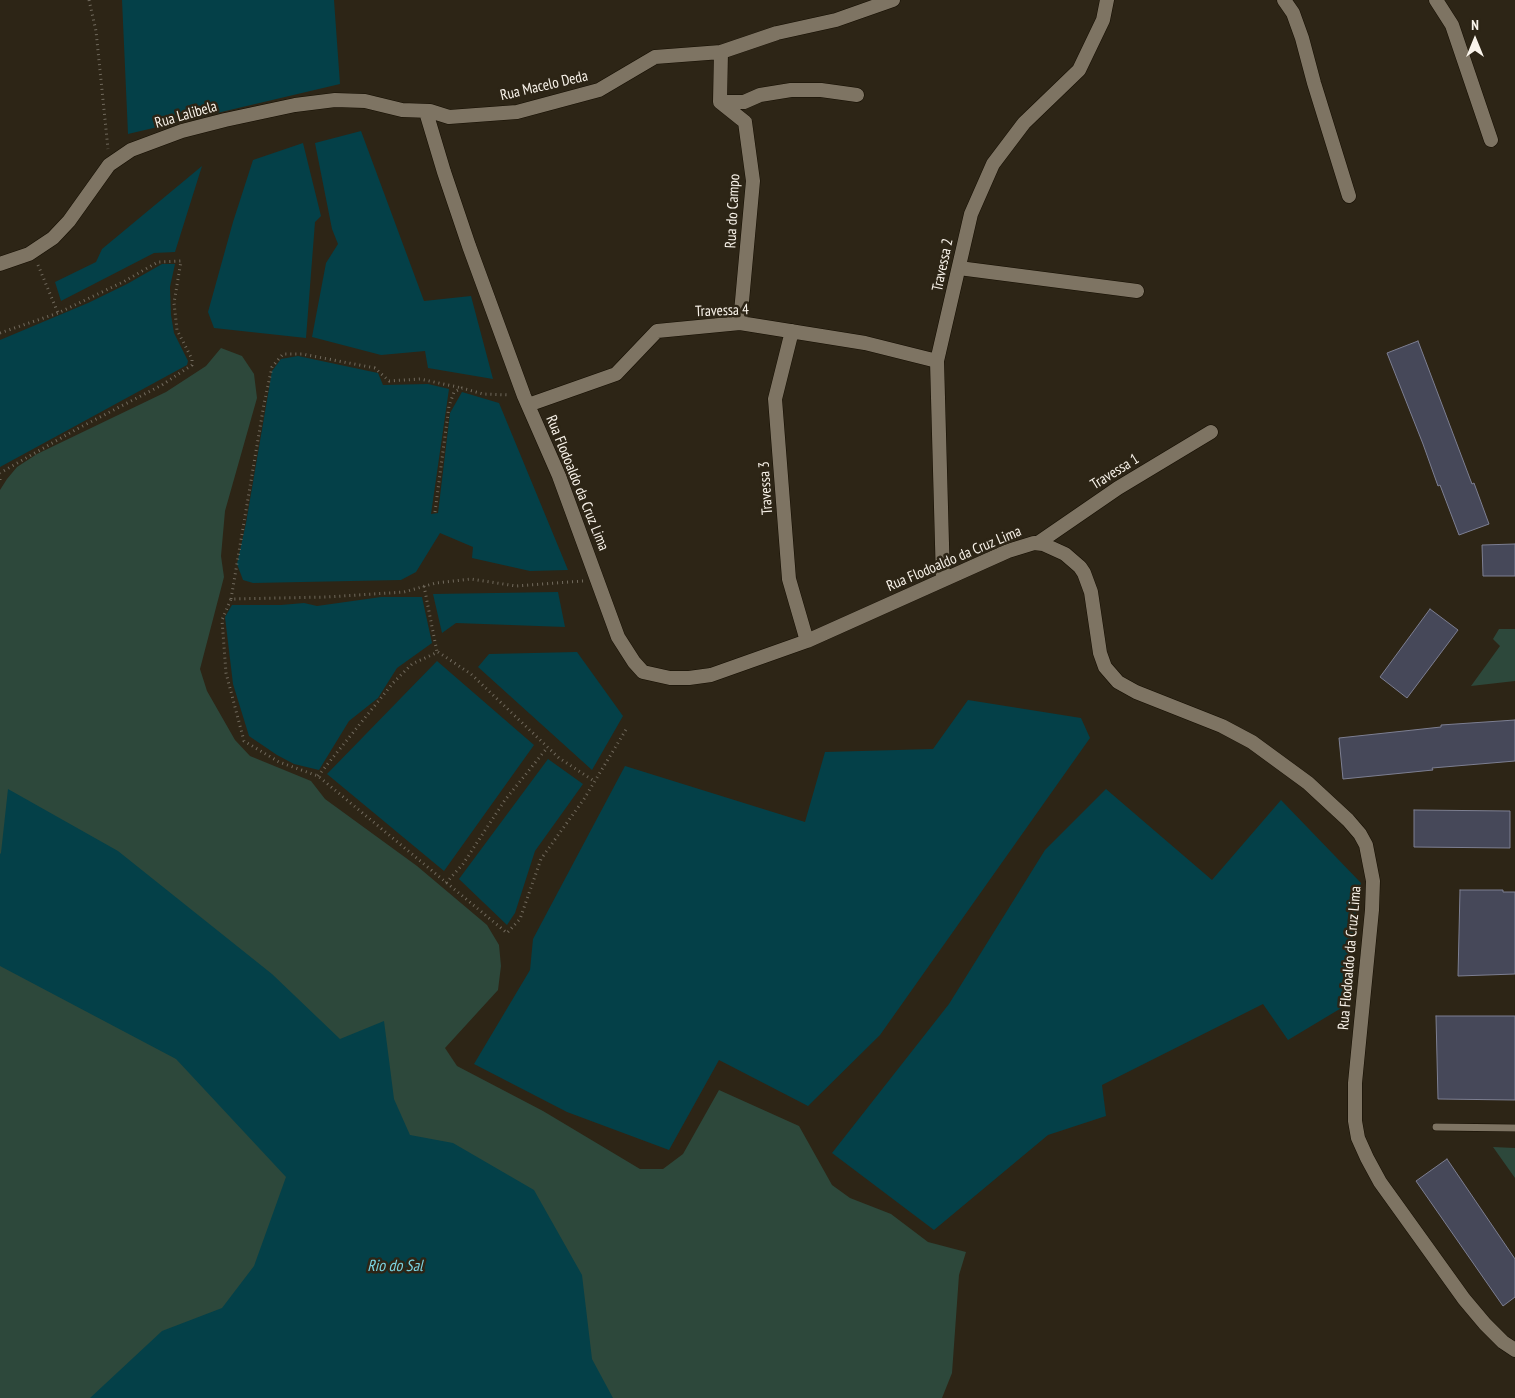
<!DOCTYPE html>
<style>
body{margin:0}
#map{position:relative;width:1515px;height:1398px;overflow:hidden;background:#2d2516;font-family:"PT Sans Narrow",sans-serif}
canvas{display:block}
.north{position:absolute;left:1450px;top:15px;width:50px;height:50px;-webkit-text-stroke:4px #2d2516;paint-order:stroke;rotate:0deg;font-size:14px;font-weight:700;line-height:20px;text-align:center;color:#f9f3ea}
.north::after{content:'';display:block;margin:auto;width:18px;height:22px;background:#f9f3ea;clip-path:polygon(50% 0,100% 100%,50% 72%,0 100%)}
</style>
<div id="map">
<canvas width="1515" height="1398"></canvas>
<div class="north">N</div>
</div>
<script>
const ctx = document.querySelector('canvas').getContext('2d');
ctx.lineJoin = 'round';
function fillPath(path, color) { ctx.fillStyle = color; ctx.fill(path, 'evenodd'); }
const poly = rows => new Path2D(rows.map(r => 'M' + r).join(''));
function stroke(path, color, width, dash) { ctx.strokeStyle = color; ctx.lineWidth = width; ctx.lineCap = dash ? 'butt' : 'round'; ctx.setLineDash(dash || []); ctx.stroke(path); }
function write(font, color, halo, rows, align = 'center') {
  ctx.font = font + ' "PT Sans Narrow",sans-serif'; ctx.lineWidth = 5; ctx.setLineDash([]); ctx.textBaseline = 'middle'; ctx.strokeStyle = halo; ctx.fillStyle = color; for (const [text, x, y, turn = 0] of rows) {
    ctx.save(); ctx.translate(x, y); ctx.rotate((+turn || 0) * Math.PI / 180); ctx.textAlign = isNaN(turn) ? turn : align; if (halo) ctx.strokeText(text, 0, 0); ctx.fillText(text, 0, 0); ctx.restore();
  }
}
const green = poly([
 [221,348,242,356,254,374,257,398,225,511,221,556,224,577,200,669,207,691,235,740,250,756,311,781,325,799,417,866,487,925,499,945,501,966,498,990,445,1048,457,1066,543,1111,640,1169,663,1169,683,1154,719,1090,799,1126,832,1185,850,1198,891,1214,928,1242,966,1252,959,1275,952,1373,942,1398,0,1398,0,490,7,479,17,467,37,454,166,392,206,366],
 [1499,629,1515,629,1515,681,1471,686,1500,646,1493,639],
 [1493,1147,1515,1148,1515,1178]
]);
const water = poly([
 [122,0,334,0,340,84,128,134],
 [361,131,424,301,471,296,493,379,428,368,425,351,381,355,312,337,326,263,338,244,332,229,315,143],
 [303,143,321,216,315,222,306,338,214,328,208,312,233,222,253,160],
 [202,166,175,252,154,253,61,301,55,282,96,262,102,249],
 [162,264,175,264,170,287,171,315,174,333,188,361,187,365,0,467,0,340,88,303,127,284],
 [298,356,378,373,383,385,428,384,449,389,431,514,438,513,450,413,462,392,499,403,568,570,530,571,472,558,473,547,440,533,416,572,401,580,253,583,243,580,237,564,246,523,272,371,281,359],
 [558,592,565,627,456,623,442,633,433,594],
 [381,597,422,597,432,643,397,668,378,698,349,721,319,770,294,764,277,755,249,736,233,684,225,617,232,605,281,605,304,603,317,606],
 [577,652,623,716,592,770,478,667,489,654],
 [437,661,534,745,444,871,327,774],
 [968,700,1081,718,1090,738,880,1035,808,1106,719,1060,669,1150,567,1112,474,1064,530,970,533,939,625,766,805,822,825,752,933,749],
 [548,759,583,784,535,851,515,913,507,925,459,879],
 [8,789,118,851,272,974,340,1039,384,1021,394,1099,410,1135,453,1143,534,1190,582,1275,592,1359,613,1398,90,1398,162,1331,222,1308,254,1266,286,1177,176,1059,0,966,0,854,1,853],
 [1106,789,1212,880,1281,800,1361,883,1343,1007,1288,1040,1263,1004,1102,1085,1106,1116,1048,1135,934,1230,832,1153,949,1004,1045,850]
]);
const building = poly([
 [1418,341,1472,484,1474,483,1489,524,1459,535,1440,485,1438,486,1423,444,1387,353,1418,341],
 [1515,544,1515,576,1483,576,1482,545,1515,544],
 [1430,609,1458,630,1407,698,1380,677,1430,609],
 [1515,720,1515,761,1432,768,1433,770,1343,779,1339,738,1441,727,1441,725,1515,720],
 [1414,810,1510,811,1510,848,1414,847,1414,810],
 [1460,890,1503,890,1503,892,1515,892,1515,974,1458,976,1460,890],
 [1436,1016,1515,1016,1515,1100,1438,1099,1436,1016],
 [1447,1159,1515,1259,1515,1297,1503,1306,1416,1181,1447,1159]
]);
const path = poly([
 [89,0,96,31,108,149],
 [38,265,58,313],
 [0,333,58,313,123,282,158,262,181,261,174,303,177,330,192,359,192,365,162,385,75,430,0,473],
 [0,479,0,481],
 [435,512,449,406,454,392,462,388,483,394,510,395],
 [583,581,516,586,471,579,436,583,404,592,327,597,231,599,222,620,226,673,244,741,279,762,318,776,507,933,520,919,541,859,584,799,627,728],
 [424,586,437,652],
 [231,599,264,404,272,367,283,354,302,354,375,368,389,381,420,379,462,388],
 [318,776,393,683,412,664,438,652,471,674,559,758,594,781],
 [446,883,463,864,505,800,547,748]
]);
const service = poly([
 [1436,1127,1515,1128]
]);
const minor = poly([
 [1284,0,1293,13,1302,38,1314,83,1349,196],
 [1436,0,1452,25,1491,140],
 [721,52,720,102,745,122,753,181,740,323],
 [720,102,744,102,760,95,791,90,821,90,857,95],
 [426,112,444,172,469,246,524,396,559,476,618,637,634,662,643,672,670,678,689,678,711,675,807,641,1008,551,1034,543,1043,544,1065,554,1080,567,1084,573,1091,592,1100,653,1105,667,1118,682,1136,692,1222,726,1252,742,1308,783,1348,820,1360,834,1366,845,1373,881,1372,910,1355,1083,1355,1121,1358,1138,1367,1158,1380,1182,1464,1299,1485,1324,1503,1342,1515,1350],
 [0,264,29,254,53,238,69,221,109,165,131,150,182,131,225,120,295,105,335,100,365,101,402,110,430,111,449,117,517,112,599,90,655,57,721,52,777,33,836,20,893,0],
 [959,268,1137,291],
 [792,331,775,399,789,579,807,641],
 [528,405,616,374,657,331,740,323,865,343,937,361],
 [1038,543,1118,488,1211,432],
 [943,580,937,361,971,214,993,164,1024,123,1079,70,1103,20,1107,0]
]);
const streetNames = [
 ["Rua Macelo Deda",544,86,-13],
 ["Rua Lalibela",186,115,-16],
 ["Rua do Campo",733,211,-87],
 ["Travessa 2",943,265,-78],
 ["Travessa 4",722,311,-2],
 ["Travessa 1",1115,472,-32],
 ["Rua Flodoaldo da Cruz Lima",577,483,68],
 ["Travessa 3",766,488,-94],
 ["Rua Flodoaldo da Cruz Lima",954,559,-23],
 ["Rua Flodoaldo da Cruz Lima",1350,958,-85]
];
const waterNames = [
 ["Rio do Sal",395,1266]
];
fillPath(green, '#2d483b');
fillPath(water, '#044048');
fillPath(building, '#464859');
stroke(building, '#7d7f92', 1);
stroke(service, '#150e02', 8);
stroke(minor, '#150e02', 15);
stroke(path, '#716a5d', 3, [1, 4]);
stroke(service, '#7e7463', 7);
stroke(minor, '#7e7463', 14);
write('15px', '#f9f3ea', '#2d2516', streetNames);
write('italic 16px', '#7bd3e1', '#2d2516', waterNames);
</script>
